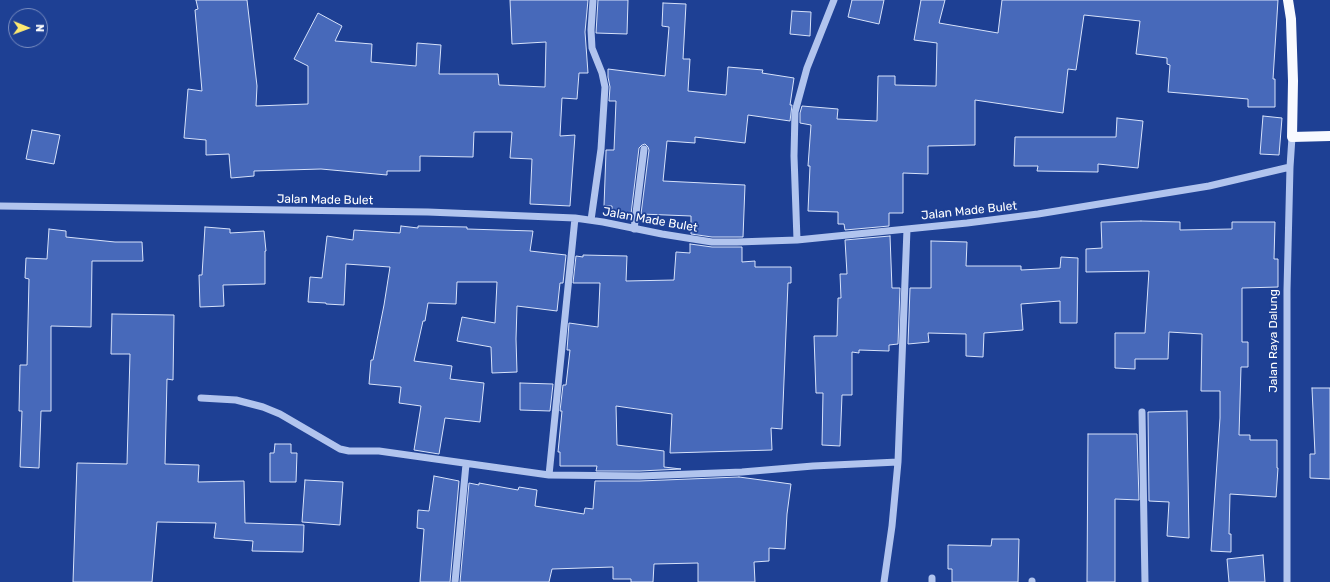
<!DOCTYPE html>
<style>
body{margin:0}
#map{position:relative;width:1330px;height:582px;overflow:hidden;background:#1e4094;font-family:Rubik,sans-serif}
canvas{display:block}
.north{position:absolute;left:8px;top:8px;width:40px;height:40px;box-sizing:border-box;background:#1e4094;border:1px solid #788cbf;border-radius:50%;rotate:91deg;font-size:11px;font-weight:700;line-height:16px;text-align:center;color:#fff}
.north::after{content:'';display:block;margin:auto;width:14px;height:18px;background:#fde971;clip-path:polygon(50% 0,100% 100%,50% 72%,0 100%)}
</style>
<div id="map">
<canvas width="1330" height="582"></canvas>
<div class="north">N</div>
</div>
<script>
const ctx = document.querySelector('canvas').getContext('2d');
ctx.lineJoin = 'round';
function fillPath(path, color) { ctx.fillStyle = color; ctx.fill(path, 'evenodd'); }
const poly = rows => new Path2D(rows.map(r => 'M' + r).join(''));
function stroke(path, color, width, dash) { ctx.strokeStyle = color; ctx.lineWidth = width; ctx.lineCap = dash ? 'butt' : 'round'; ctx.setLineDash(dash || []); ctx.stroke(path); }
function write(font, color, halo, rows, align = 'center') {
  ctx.font = font + ' Rubik,sans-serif'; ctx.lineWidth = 3.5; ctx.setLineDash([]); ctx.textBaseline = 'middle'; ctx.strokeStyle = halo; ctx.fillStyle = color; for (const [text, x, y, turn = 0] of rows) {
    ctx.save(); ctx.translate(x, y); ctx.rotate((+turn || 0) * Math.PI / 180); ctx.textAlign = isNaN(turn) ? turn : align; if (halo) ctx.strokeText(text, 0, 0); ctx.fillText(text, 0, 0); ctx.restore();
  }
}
const building = poly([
 [196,0,247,0,257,86,256,106,308,104,308,66,294,59,318,13,342,26,335,41,372,44,371,62,416,66,417,43,441,45,439,74,498,74,499,85,545,87,546,42,512,44,510,0,588,0,585,32,588,73,579,73,577,99,562,98,560,136,575,135,570,206,530,204,532,159,510,158,512,132,474,132,473,157,420,156,420,171,387,171,387,175,321,169,254,171,254,176,231,178,229,154,206,155,206,140,184,138,188,89,202,91,195,10,198,9,196,0],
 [598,0,628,0,627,34,596,33,598,0],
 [852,0,884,0,879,24,848,17,852,0],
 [921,0,945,0,939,23,998,33,1002,0,1278,0,1273,79,1275,79,1275,107,1248,107,1248,99,1168,92,1170,65,1167,64,1167,58,1136,54,1140,21,1084,15,1076,70,1068,69,1063,113,975,100,975,145,928,146,928,174,903,173,903,213,889,213,889,226,845,230,844,224,838,224,838,212,808,211,810,166,808,166,811,125,800,123,800,113,802,106,838,109,837,119,877,121,878,76,895,76,895,85,936,86,937,43,914,40,921,0],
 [663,3,686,4,683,59,690,59,688,91,726,95,728,67,763,70,762,73,794,78,790,105,792,105,790,121,748,115,745,143,695,137,695,143,667,141,663,181,745,185,743,237,712,237,691,234,691,216,641,214,649,150,648,147,645,144,642,145,639,148,631,214,612,213,612,206,604,206,606,152,606,150,614,150,616,101,609,101,610,87,608,77,608,69,665,76,669,27,662,26,663,3],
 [792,11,811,12,810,36,790,34,792,11],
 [1263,116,1282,118,1279,155,1260,154,1263,116],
 [1117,118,1143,121,1138,168,1098,164,1098,172,1037,171,1038,166,1014,166,1015,137,1116,137,1117,118],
 [32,130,60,135,54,164,26,159,32,130],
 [1141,221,1180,222,1180,230,1232,229,1232,222,1275,222,1274,259,1278,259,1278,287,1242,288,1242,342,1248,342,1248,367,1241,367,1239,435,1250,435,1250,440,1277,440,1277,468,1278,468,1276,497,1230,494,1229,534,1231,534,1231,552,1211,551,1220,418,1220,391,1201,391,1202,334,1169,332,1168,359,1135,359,1135,369,1115,368,1115,333,1145,333,1149,271,1086,272,1086,249,1102,248,1101,222,1141,221],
 [401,226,418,228,418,226,467,227,467,229,533,231,530,251,566,255,563,283,560,283,557,311,517,306,516,339,517,372,492,373,491,347,457,341,462,317,495,323,497,282,457,282,456,304,428,303,425,321,423,321,414,361,452,366,450,379,484,383,480,422,445,418,439,454,414,450,421,406,399,403,401,387,369,384,371,360,373,360,384,305,390,267,346,264,344,305,326,304,326,303,308,302,310,277,322,278,327,236,353,240,354,230,400,233,401,226],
 [205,227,230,229,230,233,264,231,266,251,265,251,265,284,223,285,224,306,200,307,199,275,202,275,205,227],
 [49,229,66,231,66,237,115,242,142,242,143,261,92,261,91,327,51,326,51,411,41,411,39,468,20,467,22,411,19,411,20,365,27,365,29,279,25,278,26,258,47,259,49,229],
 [890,236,892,288,900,288,898,344,889,345,889,351,859,350,859,353,852,352,852,395,842,395,840,446,822,445,823,393,816,393,814,336,837,336,838,298,841,298,840,274,847,274,845,240,890,236],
 [931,241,967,242,966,266,1021,266,1021,270,1060,268,1061,257,1078,258,1077,323,1060,323,1060,301,1021,304,1023,330,984,333,983,357,966,356,966,334,928,333,929,342,908,344,910,288,931,288,931,241],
 [690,244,712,247,742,247,742,262,755,261,755,267,791,267,791,283,788,283,782,429,771,428,772,450,670,453,672,414,616,406,617,445,664,451,664,467,681,469,640,471,596,471,597,466,560,466,560,452,558,452,562,411,560,411,563,385,566,385,570,350,567,350,569,323,598,327,600,283,573,283,576,256,583,257,583,255,627,256,626,281,674,280,676,252,690,253,690,244],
 [112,314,174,315,173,380,167,379,165,464,199,465,198,482,244,481,245,523,304,525,303,552,252,551,253,541,214,538,216,523,157,522,152,582,73,582,77,463,127,464,130,354,111,354,112,314],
 [520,383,553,384,550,411,520,410,520,383],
 [1312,388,1330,388,1330,479,1310,478,1310,454,1315,454,1312,388],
 [1187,411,1189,538,1167,536,1169,502,1149,501,1148,412,1187,411],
 [1088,434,1137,434,1139,500,1115,499,1115,582,1087,582,1088,434],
 [275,444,291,444,291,453,297,453,296,482,270,482,270,453,274,453,275,444],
 [434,476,459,481,450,582,420,582,424,529,417,528,418,510,429,511,434,476],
 [739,477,791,484,787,514,785,549,769,548,769,561,754,562,755,582,698,582,698,563,654,564,653,582,631,582,631,579,613,579,613,567,552,569,549,582,460,582,469,483,479,485,479,483,518,490,519,487,537,490,535,506,584,514,585,508,593,509,595,481,640,481,739,477],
 [305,480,343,482,340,525,302,522,305,480],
 [992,539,1019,539,1018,582,952,582,952,569,948,569,948,545,991,546,992,539],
 [1263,555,1265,582,1229,582,1227,559,1263,555]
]);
const minor = poly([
 [0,206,428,212,575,218,603,222,662,234,712,242,737,242,797,240,967,223,1038,214,1209,186,1290,167],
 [591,220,601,149,605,87,602,73,592,48,591,30,593,0],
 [634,229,644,149],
 [797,240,794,156,795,112,807,68,834,0],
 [201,398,236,400,263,407,280,414,340,449,349,451,379,451,549,475,640,476,742,472,813,466,898,462],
 [1142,412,1145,582],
 [549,475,575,218],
 [932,578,932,582],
 [455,582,466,464],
 [884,582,892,526,898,462,907,229],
 [1032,582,1032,581],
 [1287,582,1287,290,1290,167,1292,137]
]);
const major = poly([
 [1288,0,1291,19,1293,81,1292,137,1330,136]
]);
const streetNames = [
 ["Jalan Made Bulet",325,200,1],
 ["Jalan Made Bulet",969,211,-6],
 ["Jalan Made Bulet",650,220,10],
 ["Jalan Raya Dalung",1274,341,-90]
];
fillPath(building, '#4769ba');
stroke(building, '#d7e2fa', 1);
stroke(minor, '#b1c4ee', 7);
stroke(major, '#f8faff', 10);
write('12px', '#fff', '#1e4094', streetNames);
</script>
